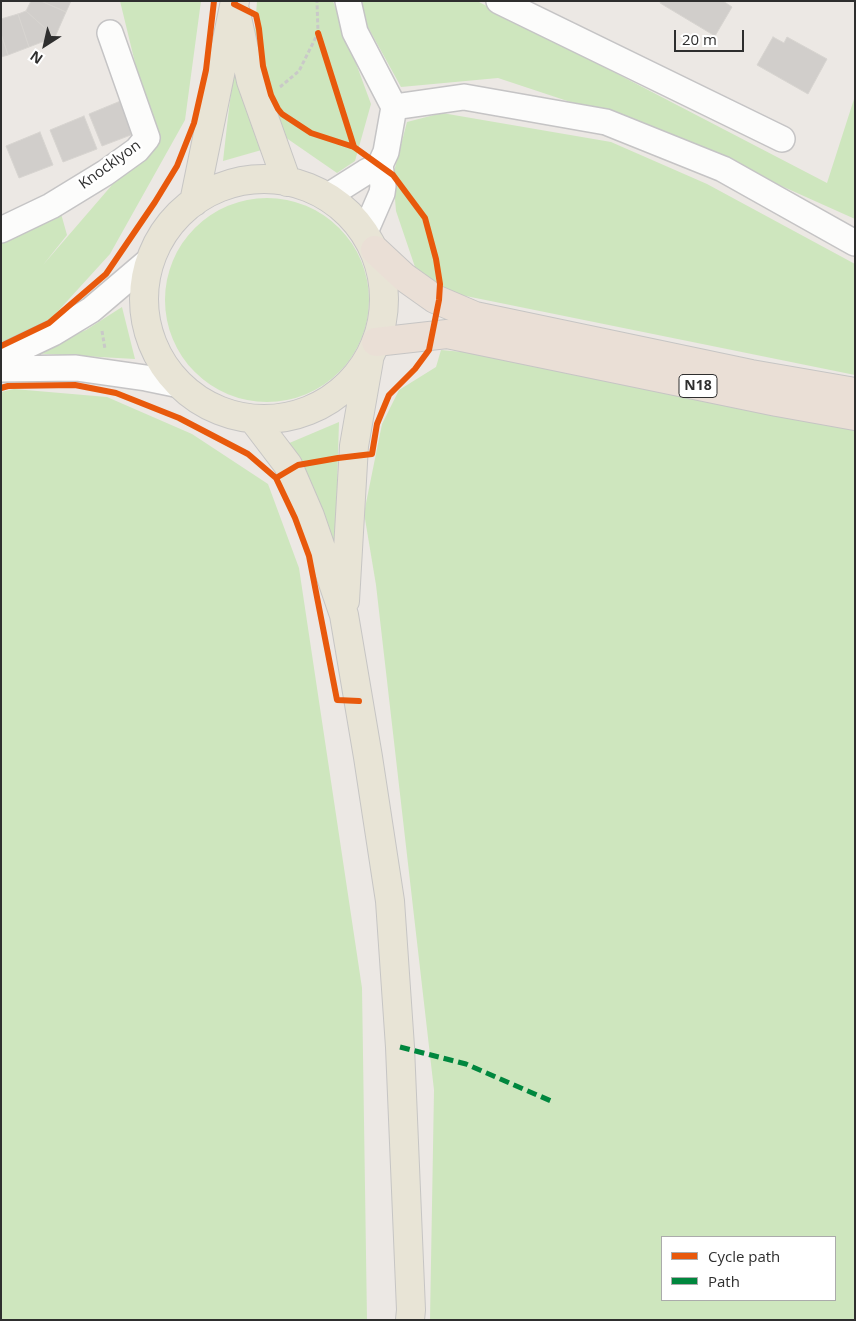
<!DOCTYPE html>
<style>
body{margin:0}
#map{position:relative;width:856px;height:1321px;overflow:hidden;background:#ece8e4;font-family:"Open Sans",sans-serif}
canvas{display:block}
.frame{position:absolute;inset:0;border:2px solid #2e2e2e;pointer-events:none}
.legend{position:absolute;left:661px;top:1236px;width:175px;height:65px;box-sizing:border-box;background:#fff;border:1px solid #ababab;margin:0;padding:6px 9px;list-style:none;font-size:15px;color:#2e2e2e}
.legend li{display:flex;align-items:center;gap:10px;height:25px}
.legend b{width:25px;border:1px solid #ababab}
.north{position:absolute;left:20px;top:20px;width:50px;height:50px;-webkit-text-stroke:4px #fff;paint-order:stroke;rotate:215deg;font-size:14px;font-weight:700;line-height:20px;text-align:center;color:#2e2e2e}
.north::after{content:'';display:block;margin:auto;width:18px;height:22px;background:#2e2e2e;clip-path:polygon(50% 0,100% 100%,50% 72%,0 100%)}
.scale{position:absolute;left:674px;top:30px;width:70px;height:22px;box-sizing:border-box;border:2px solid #2e2e2e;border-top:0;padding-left:6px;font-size:15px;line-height:18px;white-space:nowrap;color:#2e2e2e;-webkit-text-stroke:4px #fff;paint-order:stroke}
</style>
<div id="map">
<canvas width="856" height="1321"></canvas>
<div class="frame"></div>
<ul class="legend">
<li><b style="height:6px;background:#e8590c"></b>Cycle path</li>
<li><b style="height:6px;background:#00873e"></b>Path</li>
</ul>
<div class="north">N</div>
<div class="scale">20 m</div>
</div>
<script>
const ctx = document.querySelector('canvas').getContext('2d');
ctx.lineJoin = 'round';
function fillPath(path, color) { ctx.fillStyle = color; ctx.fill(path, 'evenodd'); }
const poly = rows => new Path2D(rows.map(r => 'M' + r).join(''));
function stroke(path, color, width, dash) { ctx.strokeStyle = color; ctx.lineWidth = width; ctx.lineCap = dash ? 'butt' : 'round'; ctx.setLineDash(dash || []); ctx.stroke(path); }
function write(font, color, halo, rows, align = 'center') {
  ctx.font = font + ' "Open Sans",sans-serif'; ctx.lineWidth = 5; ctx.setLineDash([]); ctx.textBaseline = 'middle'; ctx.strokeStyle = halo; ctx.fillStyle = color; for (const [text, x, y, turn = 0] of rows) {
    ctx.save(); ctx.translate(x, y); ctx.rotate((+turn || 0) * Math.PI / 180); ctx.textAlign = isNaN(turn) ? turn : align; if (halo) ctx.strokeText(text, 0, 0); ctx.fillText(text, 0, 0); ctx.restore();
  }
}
const green = poly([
 [120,1,201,1,185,120,110,254,49,321,1,343,1,240,60,210,67,235,43,265,118,178,155,145],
 [257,1,333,1,371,104,355,161,337,173,282,135,252,70],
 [358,1,477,1,827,183,855,96,855,219,661,132,498,78,401,87,358,9],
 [234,72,265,149,223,161,229,108],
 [442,113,611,142,707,184,855,264,855,375,451,293,415,267,396,211,393,175,407,122],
 '165 300a102 102 0 1 1 204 0a102 102 0 1 1-204 0Z',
 [122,307,135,359,30,353,86,330],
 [441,350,474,353,855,427,855,1320,430,1320,434,1090,376,585,364,513,382,424,399,390,436,367],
 [662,1237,835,1237,835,1300,662,1300],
 [14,389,107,397,192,434,268,484,299,568,362,988,367,1320,1,1320,1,392],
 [339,422,335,552,287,444]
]);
const building = poly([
 [31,1,41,1,66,12,55,37,26,11,31,1],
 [41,1,71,1,66,12,41,1],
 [661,1,723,1,732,7,715,36,660,3,661,1],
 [26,11,55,37,29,47,18,14,26,11],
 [18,14,29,47,8,55,1,34,1,19,18,14],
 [1,34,8,55,1,57,1,34],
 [773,37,784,43,787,37,827,59,808,94,757,65,773,37],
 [123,100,136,133,102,146,89,114,123,100],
 [84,116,97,149,63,162,50,130,84,116],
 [40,132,53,165,19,178,6,146,40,132]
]);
const path = poly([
 [280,87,299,71,318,33,317,1],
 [102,331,105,349]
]);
const minor = poly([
 [348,1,355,32,394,107,386,152,380,165,383,186,382,193,365,232],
 [499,1,782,139],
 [394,107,464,97,606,122,723,169,855,243],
 [328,196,366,172,380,165],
 [1,230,51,206,105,173,137,150,147,138,110,33],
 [1,359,11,353,53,333,91,310,151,259],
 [1,369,76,368,146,378,180,385]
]);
const major = poly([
 [236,13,251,81,287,182],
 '144 299a120 120 0 1 1 240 0a120 120 0 1 1-240 0Z',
 [194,202,235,1],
 [253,419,288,465,310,516,344,615,368,757,390,901,400,1047,411,1310,410,1320],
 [345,601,354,446,369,360]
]);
const highway = poly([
 [375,250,404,277,435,299,475,316,751,374,855,392],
 [376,342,447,334,777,402,855,416]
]);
const quiet = poly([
 [400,1047,466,1064,551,1101]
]);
const cycleway = poly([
 [235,1,234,4,256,15,259,29,263,66,271,95,278,109,282,114,311,133,354,147,393,175,425,218,436,259,440,284,439,300,429,350,415,369,389,395,377,424,372,454,338,458,298,465,276,478],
 [318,33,354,147],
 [1,346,49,323,106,274,155,202,177,166,194,123,206,70,214,1],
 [1,388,8,386,75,385,116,393,179,418,248,454,276,478,295,518,309,556,337,700,359,701]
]);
const shields = [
 [698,386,38]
];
const shieldNames = [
 ["N18",698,386]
];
const streetNames = [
 ["Knocklyon",110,165,-36]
];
fillPath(green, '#cee6be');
fillPath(building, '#d1cecb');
stroke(building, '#d7d4d0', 1);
stroke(minor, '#c5c4c5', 28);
stroke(major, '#c6c5c4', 30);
stroke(highway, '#c6c5c4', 30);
stroke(path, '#c9c9c8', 3, [4, 2.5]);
stroke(minor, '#fcfcfb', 25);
stroke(major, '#e8e4d6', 28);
stroke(highway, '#eadfd6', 28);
stroke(quiet, '#00873e', 5, [10, 5]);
stroke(cycleway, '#e8590c', 6);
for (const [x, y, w] of shields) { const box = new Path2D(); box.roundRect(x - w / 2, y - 11.5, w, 23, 4); ctx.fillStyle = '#fff'; ctx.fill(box); stroke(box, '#2e2e2e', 1); }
write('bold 14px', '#2e2e2e', null, shieldNames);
write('15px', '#2e2e2e', '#fff', streetNames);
</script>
